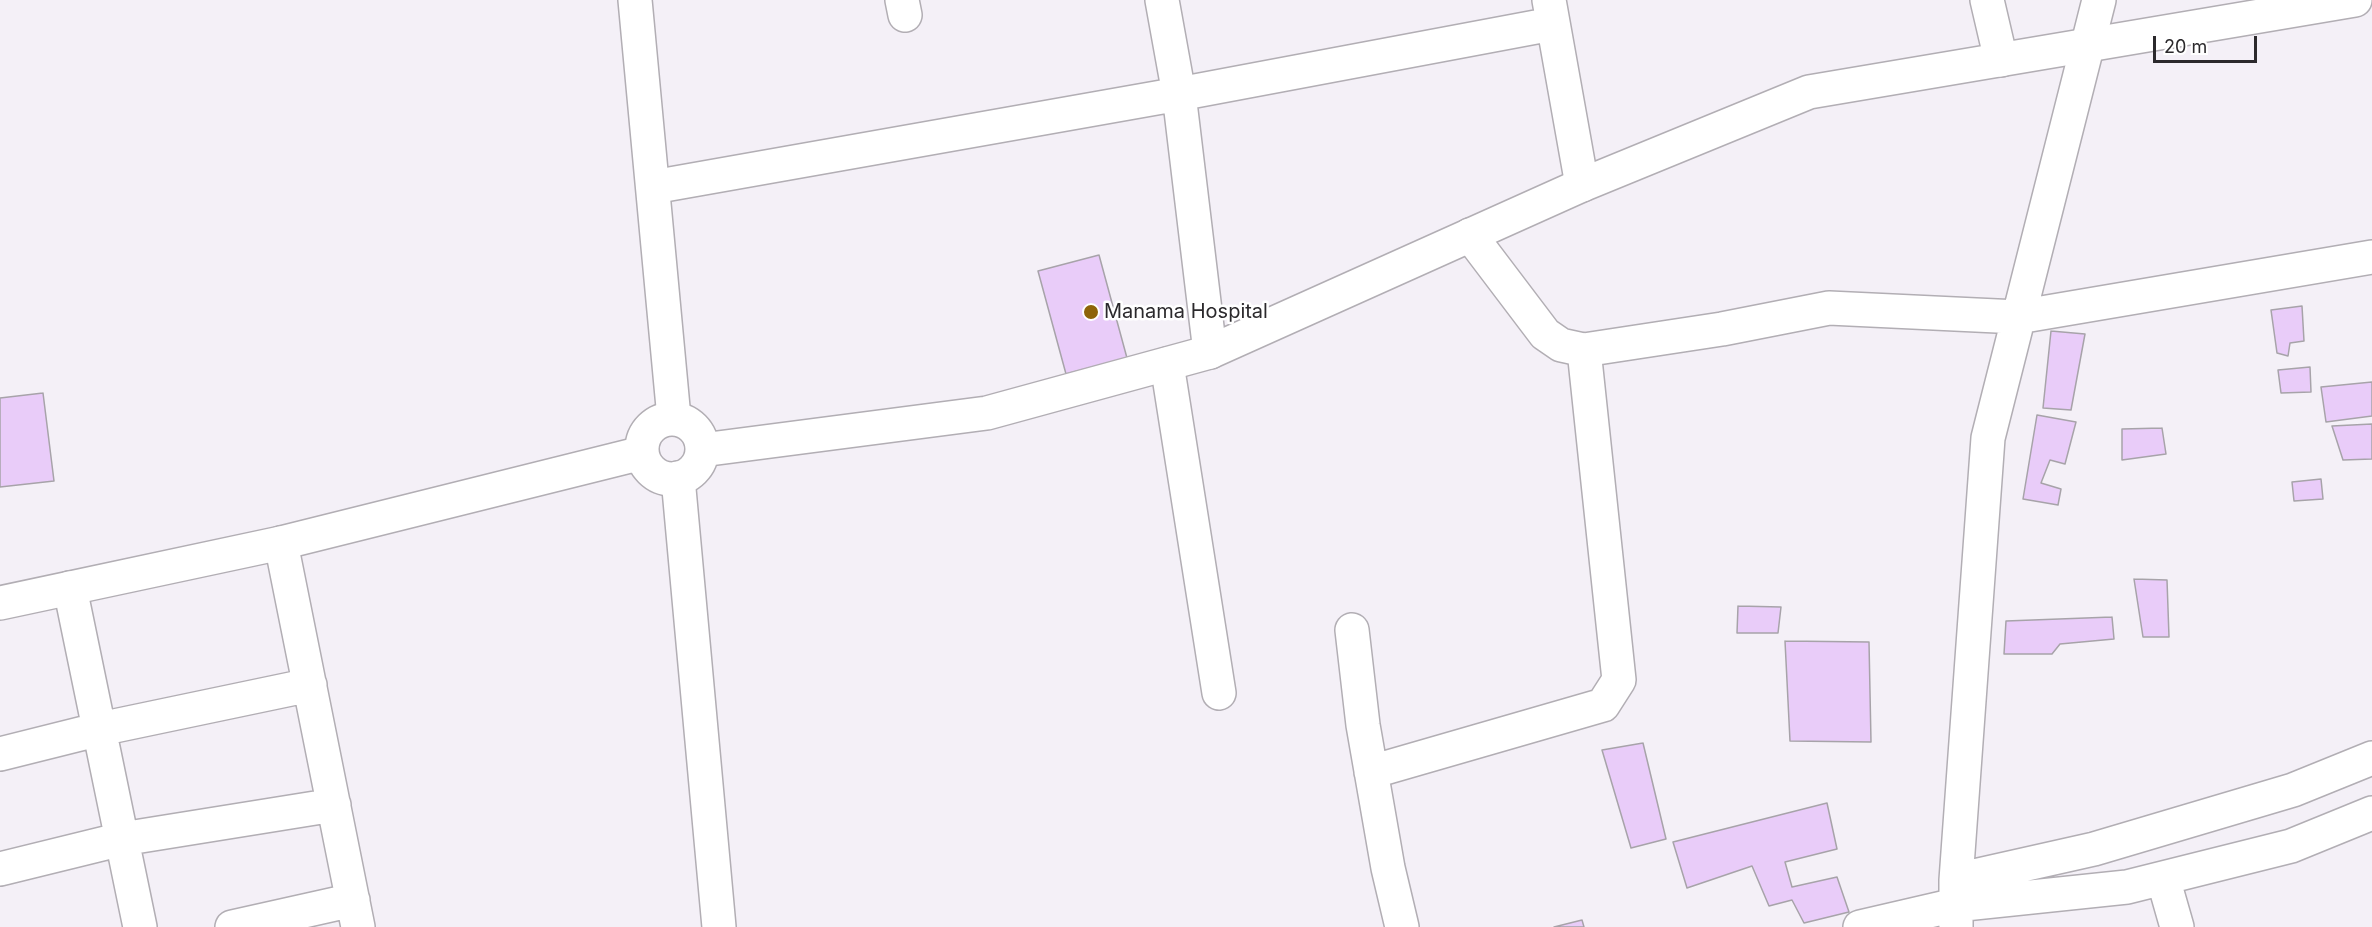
<!DOCTYPE html>
<style>
body{margin:0}
#map{position:relative;width:2372px;height:927px;overflow:hidden;background:#f4f0f7;font-family:Inter,sans-serif}
canvas{display:block}
.scale{position:absolute;left:2153px;top:36px;width:104px;height:27px;box-sizing:border-box;border:3px solid #2b292c;border-top:0;padding-left:8px;font-size:18px;line-height:21px;white-space:nowrap;color:#2b292c;-webkit-text-stroke:4px #fff;paint-order:stroke}
</style>
<div id="map">
<canvas width="2372" height="927"></canvas>
<div class="scale">20 m</div>
</div>
<script>
const ctx = document.querySelector('canvas').getContext('2d');
ctx.lineJoin = 'round';
function fillPath(path, color) { ctx.fillStyle = color; ctx.fill(path, 'evenodd'); }
const poly = rows => new Path2D(rows.map(r => 'M' + r).join(''));
function stroke(path, color, width, dash) { ctx.strokeStyle = color; ctx.lineWidth = width; ctx.lineCap = dash ? 'butt' : 'round'; ctx.setLineDash(dash || []); ctx.stroke(path); }
function write(font, color, halo, rows, align = 'center') {
  ctx.font = font + ' Inter,sans-serif'; ctx.lineWidth = 5; ctx.setLineDash([]); ctx.textBaseline = 'middle'; ctx.strokeStyle = halo; ctx.fillStyle = color; for (const [text, x, y, turn = 0] of rows) {
    ctx.save(); ctx.translate(x, y); ctx.rotate((+turn || 0) * Math.PI / 180); ctx.textAlign = isNaN(turn) ? turn : align; if (halo) ctx.strokeText(text, 0, 0); ctx.fillText(text, 0, 0); ctx.restore();
  }
}
const building = poly([
 [1099,255,1127,358,1066,374,1038,271,1099,255],
 [2302,306,2304,341,2290,343,2288,356,2277,353,2271,310,2302,306],
 [2051,331,2085,334,2071,410,2043,408,2051,331],
 [2310,367,2311,392,2281,393,2278,370,2310,367],
 [2372,382,2372,416,2326,422,2321,387,2372,382],
 [43,393,54,481,0,487,0,398,43,393],
 [2037,415,2076,422,2065,464,2050,460,2041,483,2061,489,2058,505,2023,499,2037,415],
 [2372,424,2372,459,2343,460,2332,426,2372,424],
 [2162,428,2166,454,2122,460,2122,429,2162,428],
 [2321,479,2323,499,2294,501,2292,482,2321,479],
 [2134,579,2167,580,2169,637,2143,637,2134,579],
 [1738,606,1781,607,1778,633,1737,633,1738,606],
 [2112,617,2114,639,2060,644,2052,654,2004,654,2006,621,2112,617],
 [1785,641,1869,642,1871,742,1790,741,1785,641],
 [1643,743,1666,839,1631,848,1602,750,1643,743],
 [1827,803,1837,849,1785,862,1792,887,1837,877,1849,912,1804,923,1792,900,1769,906,1752,866,1687,888,1673,842,1827,803],
 [1582,920,1584,927,1554,927,1582,920]
]);
const minor = poly([
 [635,0,674,418],
 [902,0,905,15],
 [1162,0,1179,94,1210,352],
 [1549,0,1582,185],
 [1987,0,2001,60],
 [653,187,1179,94,1552,24],
 [1470,235,1545,334,1561,345,1584,350,1722,329,1829,308,2018,317,2372,257],
 [1167,364,1219,693],
 [678,478,719,927],
 [281,543,358,927],
 [70,588,140,927],
 [1352,630,1363,725,1388,868,1402,927],
 [0,754,100,729,310,685],
 [1371,772,1603,705,1619,680,1584,350],
 [0,869,122,839,334,805],
 [2163,878,2177,927],
 [1956,880,2094,849,2293,790,2372,758],
 [232,927,353,900],
 [1860,927,1955,905,2127,887,2291,846,2372,813],
 [1956,927,1956,880,1988,438,2099,0]
]);
const tertiary = poly([
 '642 449a30 30 0 1 1 60 0a30 30 0 1 1-60 0Z',
 [702,450,987,413,1210,352,1582,185,1809,92,2355,0],
 [0,603,281,543,642,453]
]);
const markers = [
 [1091,312,8,"#8e6409"]
];
const poiNames = [
 ["Manama Hospital",1104,312]
];
fillPath(building, '#e9ccf9');
stroke(building, '#a7a3a9', 1.5);
stroke(minor, '#b2aeb4', 36);
stroke(tertiary, '#b2aeb4', 36);
stroke(minor, '#fff', 33);
stroke(tertiary, '#fff', 33);
for (const [x, y, r, color] of markers) { const dot = new Path2D(); dot.arc(x, y, r, 0, 2 * Math.PI); ctx.fillStyle = color; ctx.fill(dot); stroke(dot, '#fff', 2); }
write('20px', '#2b292c', '#fff', poiNames, 'left');
</script>
